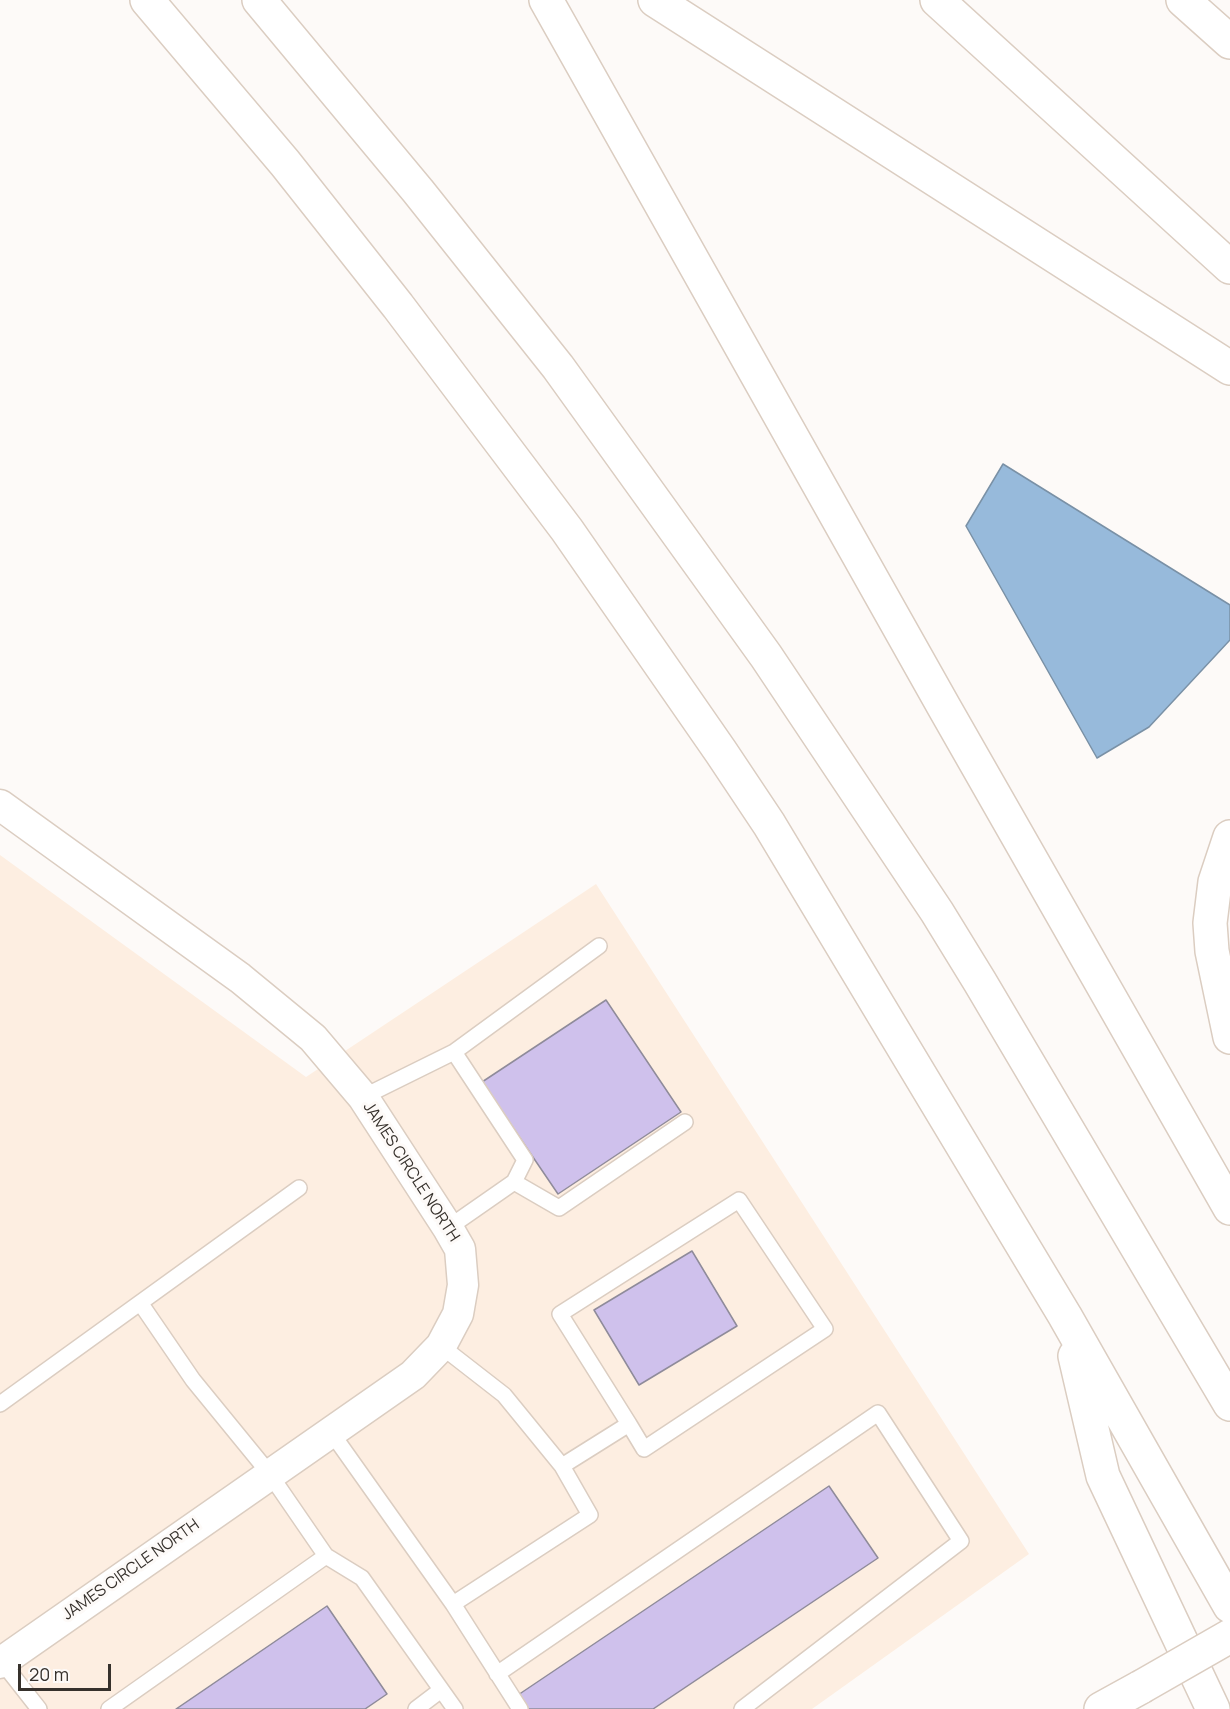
<!DOCTYPE html>
<style>
body{margin:0}
#map{position:relative;width:1230px;height:1709px;overflow:hidden;background:#fdfaf8;font-family:Manrope,sans-serif}
canvas{display:block}
.scale{position:absolute;left:18px;top:1664px;width:93px;height:27px;box-sizing:border-box;border:3px solid #36312c;border-top:0;padding-left:8px;font-size:18px;line-height:21px;white-space:nowrap;color:#36312c;-webkit-text-stroke:4px #fdfaf8;paint-order:stroke}
</style>
<div id="map">
<canvas width="1230" height="1709"></canvas>
<div class="scale">20 m</div>
</div>
<script>
const ctx = document.querySelector('canvas').getContext('2d');
ctx.lineJoin = 'round';
function fillPath(path, color) { ctx.fillStyle = color; ctx.fill(path, 'evenodd'); }
const poly = rows => new Path2D(rows.map(r => 'M' + r).join(''));
function stroke(path, color, width, dash) { ctx.strokeStyle = color; ctx.lineWidth = width; ctx.lineCap = dash ? 'butt' : 'round'; ctx.setLineDash(dash || []); ctx.stroke(path); }
function write(font, color, halo, rows, align = 'center') {
  ctx.font = font + ' Manrope,sans-serif'; ctx.lineWidth = 6; ctx.setLineDash([]); ctx.textBaseline = 'middle'; ctx.strokeStyle = halo; ctx.fillStyle = color; for (const [text, x, y, turn = 0] of rows) {
    ctx.save(); ctx.translate(x, y); ctx.rotate((+turn || 0) * Math.PI / 180); ctx.textAlign = isNaN(turn) ? turn : align; if (halo) ctx.strokeText(text, 0, 0); ctx.fillText(text, 0, 0); ctx.restore();
  }
}
const commercial = poly([
 [0,855,306,1077,596,884,1029,1554,812,1709,0,1709]
]);
const water = poly([
 [1003,464,1230,605,1230,640,1149,727,1097,758,966,526,1003,464]
]);
const building = poly([
 [606,1000,681,1112,558,1194,482,1082,606,1000],
 [692,1251,737,1326,639,1385,594,1310,692,1251],
 [829,1486,878,1558,653,1709,524,1709,515,1697,829,1486],
 [327,1606,387,1694,365,1709,176,1709,327,1606]
]);
const lane = poly([
 [454,1052,599,946],
 [363,1097,454,1052,525,1160,514,1182],
 [448,1228,514,1182,559,1208,685,1122],
 [0,1404,299,1188],
 [331,1432,453,1604,590,1515,562,1466,504,1395,441,1346],
 [562,1466,629,1424,560,1314,739,1200,825,1329,644,1449,629,1424],
 [326,1556,362,1578,455,1709],
 [453,1604,520,1709],
 [2,1662,39,1709],
 [497,1674,878,1413,961,1541,742,1709],
 [109,1709,326,1556,269,1473,193,1380,141,1304],
 [416,1709,441,1690]
]);
const street = poly([
 [0,805,240,978,313,1038,363,1097,448,1228,460,1249,463,1285,458,1314,441,1346,413,1375,0,1663]
]);
const secondary = poly([
 [1183,0,1230,42],
 [1101,1709,1141,1687]
]);
const highway = poly([
 [147,0,285,163,398,306,567,530,721,752,769,824,1065,1316,1230,1606],
 [259,0,418,191,558,367,766,656,937,912,980,982,1230,1404],
 [546,0,944,707,1230,1208],
 [655,0,1230,368],
 [937,0,1230,267],
 [1230,837,1215,882,1210,923,1212,951,1230,1037],
 [1075,1356,1103,1476,1213,1709]
]);
const secondaryBridge = poly([
 [1141,1687,1230,1636]
]);
const streetNames = [
 ["JAMES CIRCLE NORTH",411,1172,57],
 ["JAMES CIRCLE NORTH",131,1570,-35]
];
fillPath(commercial, '#fdeee1');
fillPath(water, '#97badb');
stroke(water, '#7a91a6', 1.5);
fillPath(building, '#cfc1ec');
stroke(building, '#8f8b9a', 1.5);
stroke(lane, '#dbcdc1', 18);
stroke(street, '#dbcdc1', 33);
stroke(secondary, '#dbcdc1', 36);
stroke(highway, '#dbcdc1', 36);
stroke(lane, '#fff', 15);
stroke(street, '#fff', 30);
stroke(secondary, '#fff', 33);
stroke(highway, '#fff', 33);
stroke(secondaryBridge, '#dbcdc1', 36, []);
stroke(secondaryBridge, '#fff', 33);
write('16px', '#36312c', '#fdfaf8', streetNames);
</script>
